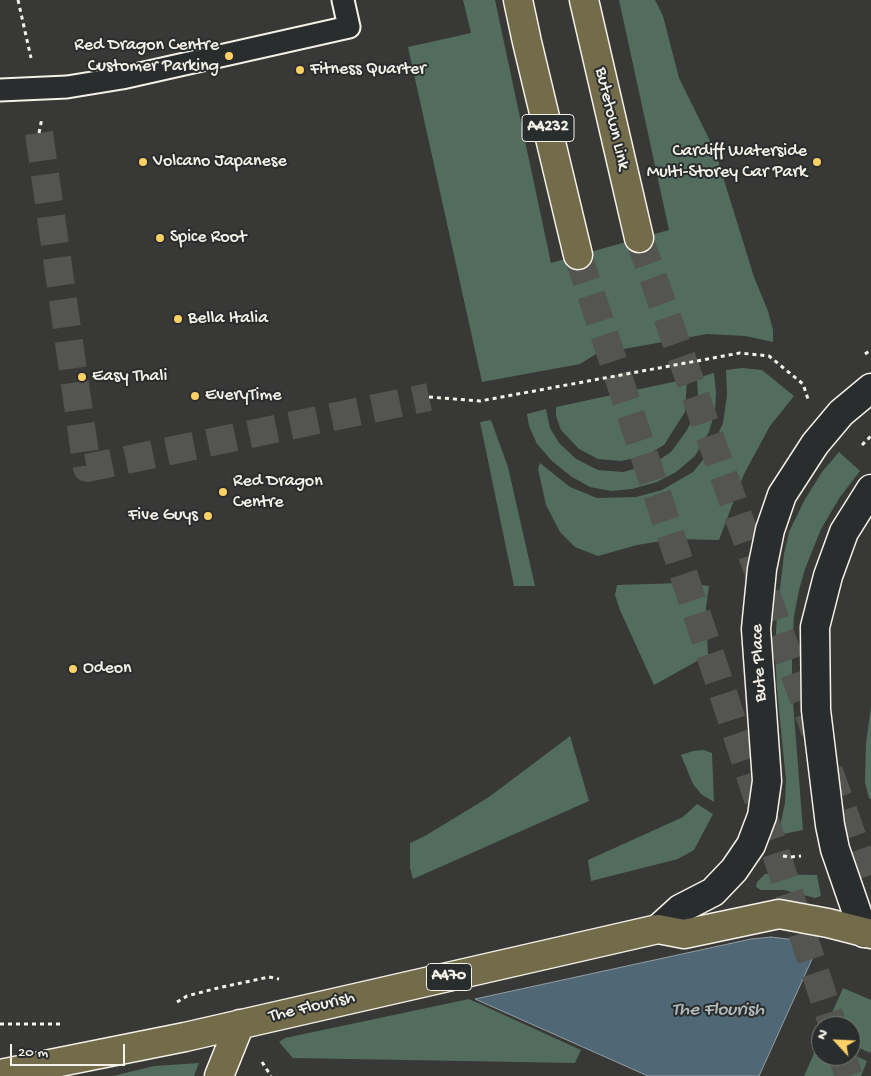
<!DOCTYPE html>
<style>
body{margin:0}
#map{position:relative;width:871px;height:1076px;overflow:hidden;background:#383836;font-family:"Gochi Hand",sans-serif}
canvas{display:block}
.north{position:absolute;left:811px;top:1016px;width:50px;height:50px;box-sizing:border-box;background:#2a2d2e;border:1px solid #7b7b78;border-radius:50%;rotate:295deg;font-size:14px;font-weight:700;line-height:20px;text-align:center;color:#f4f1e8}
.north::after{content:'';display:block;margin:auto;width:18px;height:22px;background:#ffd166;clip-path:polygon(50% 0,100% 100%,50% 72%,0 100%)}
.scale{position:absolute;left:10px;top:1044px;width:115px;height:22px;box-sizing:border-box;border:2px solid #f4f1e8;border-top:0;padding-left:6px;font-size:15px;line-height:18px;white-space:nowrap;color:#f4f1e8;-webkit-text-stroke:4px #2a2d2e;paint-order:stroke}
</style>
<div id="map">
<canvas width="871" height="1076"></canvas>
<div class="north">N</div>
<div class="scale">20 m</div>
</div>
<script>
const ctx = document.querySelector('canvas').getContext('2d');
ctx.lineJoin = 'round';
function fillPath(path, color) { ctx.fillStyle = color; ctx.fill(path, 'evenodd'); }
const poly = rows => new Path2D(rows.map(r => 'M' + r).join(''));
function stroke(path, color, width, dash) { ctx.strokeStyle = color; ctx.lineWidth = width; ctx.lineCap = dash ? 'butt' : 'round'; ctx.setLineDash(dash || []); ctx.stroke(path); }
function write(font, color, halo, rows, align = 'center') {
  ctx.font = font + ' "Gochi Hand",sans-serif'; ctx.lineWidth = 4; ctx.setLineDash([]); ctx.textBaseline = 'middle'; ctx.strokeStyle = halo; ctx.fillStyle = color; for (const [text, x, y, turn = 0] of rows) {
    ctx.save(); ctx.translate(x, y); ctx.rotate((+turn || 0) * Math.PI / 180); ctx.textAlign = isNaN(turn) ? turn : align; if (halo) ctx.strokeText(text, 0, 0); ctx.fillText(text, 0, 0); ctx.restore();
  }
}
const green = poly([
 [463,0,495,0,551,263,669,230,619,0,655,0,663,16,679,78,715,151,754,277,768,311,773,330,773,342,745,336,707,334,596,354,580,364,482,382,408,47,471,33],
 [742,368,762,370,794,396,770,426,744,474,719,540,674,539,637,545,598,556,575,547,560,532,546,505,538,469,540,463,570,487,597,498,636,497,662,490,693,472,711,450,723,423,727,395,726,370],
 [714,373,716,392,715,411,709,432,695,456,676,472,657,482,632,489,611,491,590,487,572,477,552,461,537,444,529,426,527,414,546,409,550,428,559,443,576,459,598,470,623,472,653,464,671,452,685,433,694,417,698,395,697,378],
 [687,379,685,412,664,445,645,456,621,461,598,459,579,449,561,430,556,416,556,407],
 [491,420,508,467,535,586,514,586,480,422],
 [839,452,860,471,840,497,821,529,805,569,799,590,794,616,792,650,792,689,803,830,778,835,785,803,786,780,777,689,775,652,777,614,784,554,789,532,804,501,822,472],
 [681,583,709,586,706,607,708,655,654,685,620,610,615,595,617,585],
 [871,706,871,799,869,798,865,782,866,744],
 [570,736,589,801,413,879,410,868,410,843,425,836,489,797],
 [704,750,712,753,714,802,701,794,693,784,681,755,693,751],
 [697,804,713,814,694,850,678,859,591,881,588,860,683,817],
 [765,874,817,875,821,896,815,898,784,890,761,890,756,887,757,882],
 [843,988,871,1000,871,1050,870,1053,851,1044,851,1026,826,1026],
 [469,999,581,1050,575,1063,293,1058,279,1042,285,1038],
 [820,1040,821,1056,851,1056,851,1054,867,1061,861,1076,804,1076],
 [199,1063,194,1076,113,1076,154,1066]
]);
const water = poly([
 [771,937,796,940,817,948,759,1076,648,1076,475,999,751,939,771,937]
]);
const pedestrianTunnel = poly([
 [39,133,87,468,429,397]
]);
const primaryTunnel = poly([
 [639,238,815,731],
 [578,255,833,1026],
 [829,771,871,889],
 [842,1056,849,1076]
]);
const path = poly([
 [18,0,31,58],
 [39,133,42,118],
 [865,354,871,350],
 [429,397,480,401,740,353,769,356,803,384,808,399],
 [862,445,871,436],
 [783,856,790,857,801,856],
 [177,1002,187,996,218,988,269,977,279,979],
 [0,1024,64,1024],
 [262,1062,271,1076]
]);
const service = poly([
 [0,90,67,87,122,78,349,27,343,0]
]);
const minor = poly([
 [658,929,680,909,713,892,734,870,751,845,762,816,767,781,756,629,762,569,770,530,782,495,815,444,841,413,871,388],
 [864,933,835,849,830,825,816,710,815,627,828,576,844,532,871,489]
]);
const primary = poly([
 [518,0,527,42,578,255],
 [584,0,639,238],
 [0,1074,185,1037,658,929,684,934,779,914,828,923,871,934],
 [219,1076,240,1024]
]);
const markers = [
 [229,56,5,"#ffd166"],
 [300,70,5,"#ffd166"],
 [143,162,5,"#ffd166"],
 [817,162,5,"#ffd166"],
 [160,238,5,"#ffd166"],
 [178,319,5,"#ffd166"],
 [82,377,5,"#ffd166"],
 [195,396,5,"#ffd166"],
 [223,492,5,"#ffd166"],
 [208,516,5,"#ffd166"],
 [73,669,5,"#ffd166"]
];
const shields = [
 [548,128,52],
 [449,977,45]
];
const shieldNames = [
 ["A4232",548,128],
 ["A470",449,977]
];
const poiNames = [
 ["Red Dragon Centre",219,46,"right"],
 ["Customer Parking",219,67,"right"],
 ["Fitness Quarter",310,70],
 ["Cardiff Waterside",807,152,"right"],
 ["Multi-Storey Car Park",807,173,"right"],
 ["Volcano Japanese",153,162],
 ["Spice Root",170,238],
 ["Bella Italia",188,319],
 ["Easy Thali",92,377],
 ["EveryTime",205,396],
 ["Red Dragon",233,482],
 ["Centre",233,503],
 ["Five Guys",198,516,"right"],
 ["Odeon",83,669]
];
const streetNames = [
 ["Butetown Link",611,119,77],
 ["Bute Place",760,663,-93],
 ["The Flourish",312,1008,-13]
];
const waterNames = [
 ["The Flourish",718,1011]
];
fillPath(green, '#526d5d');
fillPath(water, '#506775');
stroke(water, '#929ea3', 1);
stroke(pedestrianTunnel, '#545451', 28, [28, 14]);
stroke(primaryTunnel, '#545451', 28, [28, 14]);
stroke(service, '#f4f1e8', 25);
stroke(minor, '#f4f1e8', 31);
stroke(primary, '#f4f1e8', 31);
stroke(path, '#f4f1e8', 3, [4, 4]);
stroke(service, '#2a2d2e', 21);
stroke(minor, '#2a2d2e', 28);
stroke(primary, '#726c4b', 28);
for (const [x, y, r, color] of markers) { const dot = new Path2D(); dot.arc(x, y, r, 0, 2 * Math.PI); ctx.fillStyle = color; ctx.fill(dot); stroke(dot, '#2a2d2e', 2); }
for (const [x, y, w] of shields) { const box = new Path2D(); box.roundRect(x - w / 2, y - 13.5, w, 27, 4); ctx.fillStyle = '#2a2d2e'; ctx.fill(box); stroke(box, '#f4f1e8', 1); }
write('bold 16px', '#f4f1e8', null, shieldNames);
write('18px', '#f4f1e8', '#2a2d2e', poiNames, 'left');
write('18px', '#f4f1e8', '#2a2d2e', streetNames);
write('italic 19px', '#b2baba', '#2a2d2e', waterNames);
</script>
